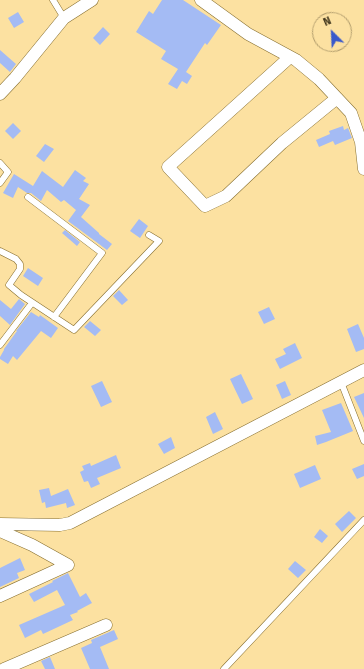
<!DOCTYPE html>
<style>
body{margin:0}
#map{position:relative;width:364px;height:669px;overflow:hidden;background:#fce1a1;font-family:"Fira Sans",sans-serif}
canvas{display:block}
.north{position:absolute;left:312px;top:12px;width:40px;height:40px;box-sizing:border-box;background:#fce1a1;border:1px solid #b29d6d;border-radius:50%;rotate:336deg;font-size:11px;font-weight:700;line-height:16px;text-align:center;color:#43381e}
.north::after{content:'';display:block;margin:auto;width:14px;height:18px;background:#3959cb;clip-path:polygon(50% 0,100% 100%,50% 72%,0 100%)}
</style>
<div id="map">
<canvas width="364" height="669"></canvas>
<div class="north">N</div>
</div>
<script>
const ctx = document.querySelector('canvas').getContext('2d');
ctx.lineJoin = 'round';
function fillPath(path, color) { ctx.fillStyle = color; ctx.fill(path, 'evenodd'); }
const poly = rows => new Path2D(rows.map(r => 'M' + r).join(''));
function stroke(path, color, width, dash) { ctx.strokeStyle = color; ctx.lineWidth = width; ctx.lineCap = dash ? 'butt' : 'round'; ctx.setLineDash(dash || []); ctx.stroke(path); }
const building = poly([
 [162,0,183,0,221,25,207,45,205,43,186,72,192,76,187,84,182,81,177,89,168,84,178,69,161,59,166,51,136,32,149,11,153,14],
 [18,12,24,22,14,28,8,18],
 [103,27,110,34,100,45,93,38],
 [0,50,16,64,10,72,0,63],
 [13,123,21,131,13,139,5,131],
 [343,126,344,130,348,128,352,138,335,145,333,141,319,147,316,140,330,134,329,131],
 [45,144,54,149,44,162,36,156],
 [75,170,86,178,83,181,89,184,79,199,90,205,81,217,99,233,99,234,112,244,107,250,68,221,76,210,64,200,61,202,47,190,41,201,31,193,27,193,18,187,13,198,3,193,14,174,33,186,42,171,63,187],
 [139,219,148,226,140,238,130,231],
 [65,230,80,242,77,246,62,233],
 [28,268,43,278,38,286,23,276],
 [119,290,128,300,122,305,113,296],
 [19,299,25,304,10,325,0,316,0,300,11,309],
 [269,307,275,319,264,324,258,312],
 [31,312,39,317,40,315,58,328,51,338,41,331,17,360,13,356,8,364,0,359,0,357,4,350,4,349,17,331,16,331],
 [90,321,101,330,95,336,84,327],
 [358,324,364,338,364,349,356,352,347,329],
 [295,343,302,358,280,369,275,359,286,354,283,349],
 [241,374,253,399,242,404,230,379],
 [102,381,112,402,101,407,91,386],
 [285,381,291,395,282,399,276,385],
 [364,393,364,418,354,397],
 [341,403,353,431,326,442,317,445,315,436,331,432,322,410],
 [215,412,223,429,213,434,206,417],
 [171,437,175,448,164,454,158,444],
 [116,455,121,468,97,478,100,484,91,488,88,481,84,482,80,472,84,470,82,466,90,463,91,466],
 [364,464,364,476,357,479,352,469],
 [315,465,321,479,300,488,294,474],
 [49,488,51,496,68,489,75,505,67,508,66,503,46,508,45,502,42,503,39,490],
 [349,511,356,518,342,532,335,524],
 [320,529,328,536,322,543,314,537],
 [20,558,25,570,17,573,19,578,0,587,0,568],
 [295,561,306,570,298,578,288,569],
 [68,573,80,597,86,593,92,603,77,611,78,612,70,615,73,620,43,634,41,630,25,638,19,625,65,605,57,590,34,602,29,594,53,582,52,581],
 [114,630,118,639,100,647,109,669,90,669,81,648,92,643,91,640],
 [50,657,55,669,45,669,41,661]
]);
const service = poly([
 [53,0,64,18],
 [0,163,8,172,0,183],
 [28,197,102,253,54,317],
 [0,251,16,259,20,264,20,269,9,285,21,295,74,330,159,241,149,235],
 [0,345,32,303],
 [341,382,364,441],
 [224,669,364,520]
]);
const minor = poly([
 [201,0,248,34,296,60,319,79,351,113,361,142,364,169],
 [290,57,168,167,205,206,226,196,282,143,337,98],
 [0,94,15,78,64,18,92,0],
 [0,524,60,525,70,523,364,370],
 [0,531,32,545,68,565],
 [0,596,68,565],
 [4,669,106,625]
]);
fillPath(building, '#a4bbf4');
stroke(service, '#866e2f', 7);
stroke(minor, '#866e2f', 13);
stroke(service, '#fff', 6);
stroke(minor, '#fff', 12);
</script>
